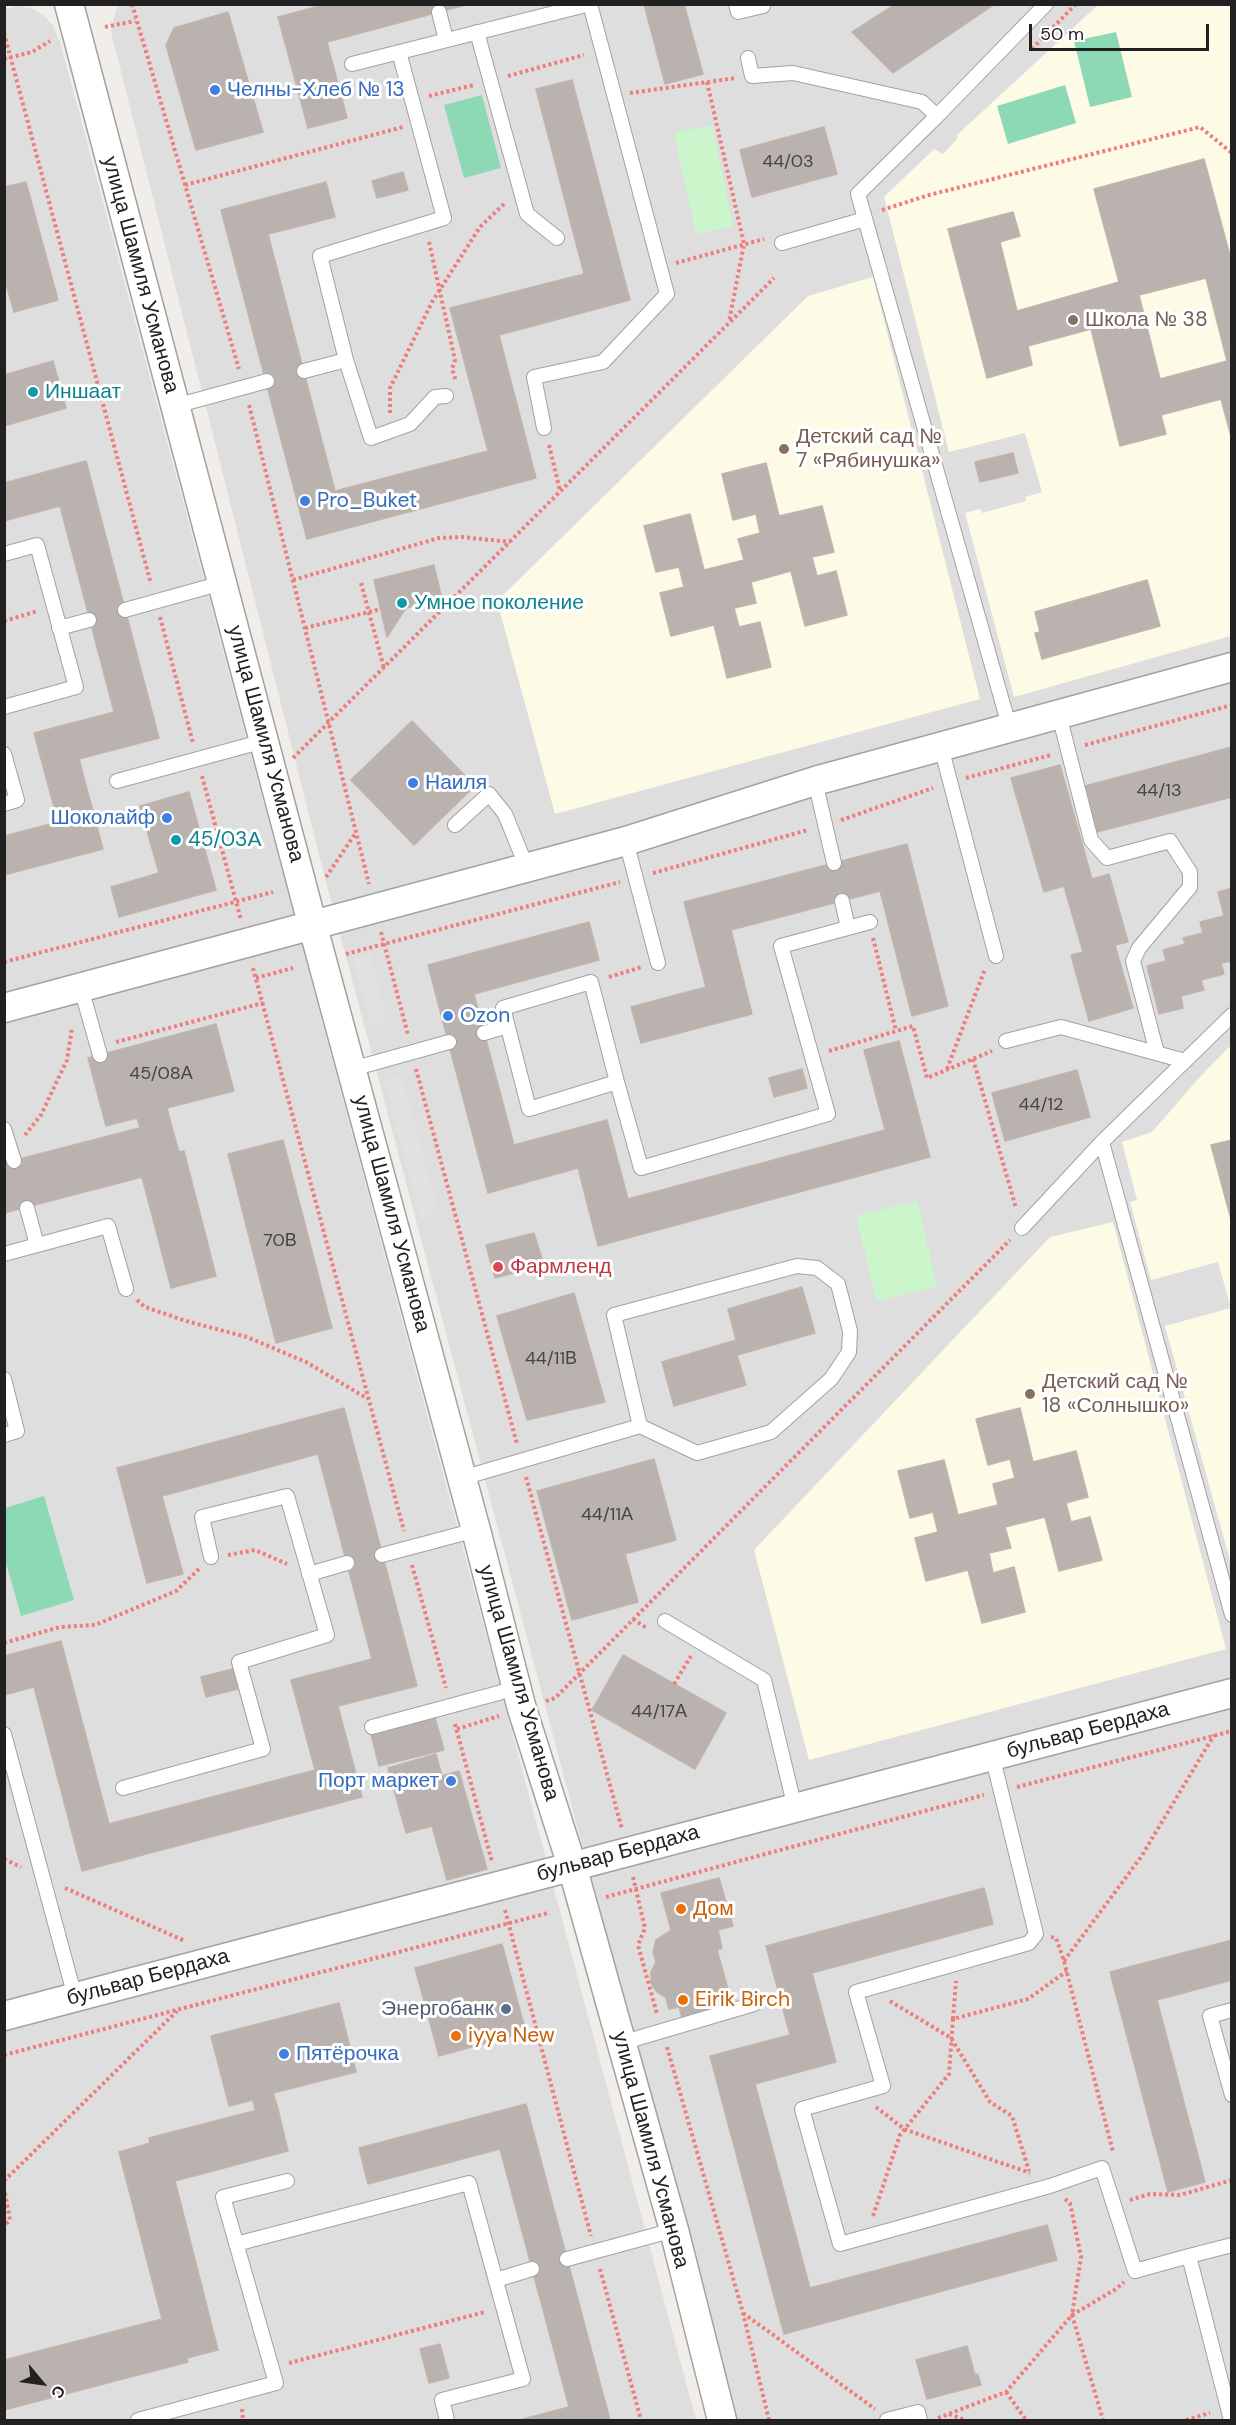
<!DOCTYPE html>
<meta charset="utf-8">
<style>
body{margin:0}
#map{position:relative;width:1236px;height:2425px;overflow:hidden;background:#f1ede9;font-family:"DM Sans",sans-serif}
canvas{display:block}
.frame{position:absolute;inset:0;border:6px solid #212121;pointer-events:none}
.north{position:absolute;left:12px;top:2353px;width:60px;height:60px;-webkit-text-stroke:4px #fff;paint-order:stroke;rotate:119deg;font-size:16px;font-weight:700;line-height:24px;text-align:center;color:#212121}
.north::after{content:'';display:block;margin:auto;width:21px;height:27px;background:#212121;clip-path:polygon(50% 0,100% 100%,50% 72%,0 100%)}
.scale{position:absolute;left:1029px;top:24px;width:180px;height:27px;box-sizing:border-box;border:3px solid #212121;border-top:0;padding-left:8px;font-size:18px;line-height:21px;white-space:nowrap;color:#212121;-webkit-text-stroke:4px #fff;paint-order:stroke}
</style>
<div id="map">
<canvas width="1236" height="2425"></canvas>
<div class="frame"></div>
<div class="north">С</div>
<div class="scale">50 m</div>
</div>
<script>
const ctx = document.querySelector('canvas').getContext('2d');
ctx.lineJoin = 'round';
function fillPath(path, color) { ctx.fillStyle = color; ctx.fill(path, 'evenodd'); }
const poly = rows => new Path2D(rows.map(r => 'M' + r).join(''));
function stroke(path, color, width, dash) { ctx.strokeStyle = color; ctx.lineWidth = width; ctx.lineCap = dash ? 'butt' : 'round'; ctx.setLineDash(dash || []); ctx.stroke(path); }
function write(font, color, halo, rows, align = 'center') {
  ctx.font = font + ' "DM Sans",sans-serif'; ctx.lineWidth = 6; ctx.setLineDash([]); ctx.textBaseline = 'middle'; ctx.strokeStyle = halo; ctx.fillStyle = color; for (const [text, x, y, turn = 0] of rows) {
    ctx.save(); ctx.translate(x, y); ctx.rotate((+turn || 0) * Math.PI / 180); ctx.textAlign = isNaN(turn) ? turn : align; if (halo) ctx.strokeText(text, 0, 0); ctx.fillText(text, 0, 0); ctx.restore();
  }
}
const residential = poly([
 [120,4,1231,5,1231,2420,735,2420,325,878,111,32,116,9],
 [19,6,32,9,43,15,53,25,61,45,696,2420,5,2420,4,9]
]);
const education = poly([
 [1098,5,1231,5,1231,636,1014,697,965,513,980,509,982,513,1026,501,1025,497,1042,492,1025,433,949,452,884,197,934,149,943,154,958,138,957,135],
 [873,277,980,699,555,814,497,601,808,296],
 [1231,1045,1231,1564,1165,1326,1231,1308,1218,1262,1151,1280,1130,1202,1137,1200,1122,1142,1152,1132,1199,1078],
 [1113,1222,1226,1649,809,1760,754,1550,1050,1237]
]);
const park = poly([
 [712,125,733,226,696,234,674,133],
 [917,1201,937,1286,877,1301,856,1216]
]);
const pitch = poly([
 [1116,32,1132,97,1090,107,1074,41],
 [1065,85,1076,123,1008,144,997,106],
 [482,95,501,168,464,178,444,105],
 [44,1496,74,1600,21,1616,5,1559,5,1508]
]);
const parking = poly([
 [370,954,387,1021,371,1026,353,959],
 [402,1076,439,1213,420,1218,384,1081]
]);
const building = poly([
 [327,4,469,4,327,42,347,118,308,128,278,17,327,4],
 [644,4,684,4,703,74,665,84,644,4],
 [896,4,995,4,893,73,852,32,896,4],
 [228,12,263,132,196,150,166,45,174,28,228,12],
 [572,80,630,300,499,335,536,478,307,539,221,210,326,182,335,217,268,234,335,491,488,451,450,308,584,274,536,89,572,80],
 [824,127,837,174,752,197,740,150,824,127],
 [1204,159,1232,263,1232,440,1221,399,1161,415,1166,434,1120,446,1091,329,1028,346,1032,365,987,378,948,229,1013,212,1020,236,1000,242,1017,311,1119,282,1094,189,1204,159],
 [1206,278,1227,361,1160,379,1139,295,1206,278],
 [403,172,408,190,377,198,372,181,403,172],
 [26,182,58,300,14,312,4,277,4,187,26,182],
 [53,361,66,408,4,426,4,375,53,361],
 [1013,453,1018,473,980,482,975,462,1013,453],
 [86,461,159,738,79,759,103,849,4,875,4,836,58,822,34,733,114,712,60,506,4,521,4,483,86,461],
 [766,463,779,516,822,506,834,552,812,557,817,576,836,571,847,615,805,626,791,571,751,582,756,603,734,608,739,627,760,622,771,667,727,678,714,625,671,636,660,593,684,587,679,567,656,572,644,526,690,514,704,570,744,560,738,539,760,533,756,514,733,520,722,474,766,463],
 [434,565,442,599,406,608,387,637,374,580,434,565],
 [1147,580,1160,626,1042,659,1035,633,1040,632,1035,612,1147,580],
 [412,721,475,786,414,845,351,780,412,721],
 [1232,747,1232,797,1097,832,1085,786,1232,747],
 [1060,765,1092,879,1109,874,1128,942,1115,945,1133,1008,1089,1021,1071,955,1083,952,1064,886,1044,892,1011,778,1060,765],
 [189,792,216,890,119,917,111,887,159,873,140,806,189,792],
 [907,844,948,1006,912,1016,880,891,731,930,752,1014,641,1043,631,1007,706,987,684,902,907,844],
 [1232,888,1232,961,1221,963,1224,974,1201,980,1204,990,1181,996,1183,1008,1159,1014,1147,966,1166,961,1163,950,1185,944,1183,938,1203,933,1200,922,1224,916,1218,892,1232,888],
 [589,922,599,960,474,994,514,1145,607,1120,628,1199,885,1130,864,1050,899,1041,930,1157,598,1246,578,1168,488,1193,428,965,589,922],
 [216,1024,234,1091,167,1108,170,1120,140,1128,137,1118,106,1126,88,1058,216,1024],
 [802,1069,807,1088,774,1097,769,1078,802,1069],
 [1077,1070,1090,1117,1005,1141,992,1093,1077,1070],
 [170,1120,179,1152,184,1151,216,1276,171,1288,142,1177,4,1213,4,1163,170,1120],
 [283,1140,332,1328,276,1343,228,1154,283,1140],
 [1232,1140,1232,1223,1211,1145,1232,1140],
 [534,1233,544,1265,495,1278,486,1245,534,1233],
 [802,1287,815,1333,737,1355,746,1385,674,1406,662,1362,736,1340,728,1309,802,1287],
 [574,1293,605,1402,527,1420,497,1316,574,1293],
 [344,1408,417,1686,338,1706,362,1797,82,1871,34,1687,4,1695,4,1656,61,1641,109,1824,315,1770,291,1680,372,1659,318,1454,162,1496,183,1574,147,1583,117,1468,344,1408],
 [1020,1408,1033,1462,1076,1451,1088,1497,1066,1503,1071,1522,1090,1517,1102,1560,1059,1571,1045,1517,1005,1527,1011,1548,989,1553,993,1573,1014,1567,1025,1612,982,1623,968,1570,926,1581,915,1538,938,1532,933,1512,910,1518,898,1471,944,1460,958,1515,998,1505,993,1484,1015,1478,1010,1459,988,1465,976,1419,1020,1408],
 [654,1459,676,1540,625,1554,638,1602,572,1620,537,1491,654,1459],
 [623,1655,726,1713,695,1769,592,1710,623,1655],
 [233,1669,238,1689,206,1697,201,1677,233,1669],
 [434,1714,444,1750,379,1766,370,1730,434,1714],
 [436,1754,442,1776,459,1771,487,1869,447,1880,432,1826,406,1833,388,1768,436,1754],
 [719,1878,733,1926,718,1930,722,1948,717,1950,732,2003,682,2017,679,2007,669,2009,666,1998,657,1992,651,1983,651,1972,656,1962,653,1952,656,1940,671,1930,661,1893,719,1878],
 [984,1888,993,1924,812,1973,836,2062,755,2084,810,2288,1047,2225,1057,2260,784,2334,710,2056,790,2035,766,1946,984,1888],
 [1232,1940,1232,1980,1157,2000,1205,2182,1168,2192,1110,1972,1232,1940],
 [502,1944,526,2032,439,2056,415,1968,502,1944],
 [339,2003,356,2072,273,2093,277,2105,255,2110,253,2100,229,2106,211,2036,339,2003],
 [526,2104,610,2420,519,2420,569,2407,500,2149,368,2184,359,2148,526,2104],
 [277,2105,288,2151,175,2181,218,2350,187,2358,188,2362,4,2410,4,2360,162,2319,119,2152,150,2143,149,2138,277,2105],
 [440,2344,449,2378,429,2383,420,2349,440,2344],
 [967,2346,975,2375,978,2374,981,2385,927,2399,916,2360,967,2346]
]);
const path = poly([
 [132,4,239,369],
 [105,27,135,21],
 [4,33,151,584],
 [1032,49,1076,4],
 [4,59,32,52,50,41],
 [508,76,584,55],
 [707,82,744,244,729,322],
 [630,93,736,78],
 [429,96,474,85],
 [185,185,403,127],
 [882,210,929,195,1200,127,1232,153],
 [429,242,455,360,452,369,456,381],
 [676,263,764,239],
 [249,405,369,884],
 [390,413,390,388,432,302,480,227,505,203],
 [549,445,560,491],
 [293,580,439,538,462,537,510,542],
 [361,583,384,668],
 [160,617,193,743],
 [4,621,38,611],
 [305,628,381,609],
 [1085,745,1232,705],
 [293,758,774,278],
 [202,776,241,920],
 [966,778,1051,755],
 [841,820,933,788],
 [653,873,808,830],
 [326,877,355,834],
 [381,932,408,1035],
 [873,938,896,1031],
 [346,954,620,882],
 [4,962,273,892],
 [253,968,404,1531],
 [609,977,642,967],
 [256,978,293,968],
 [116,1042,263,1003],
 [829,1051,913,1026,927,1078,992,1051],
 [973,1059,1016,1208],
 [416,1069,517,1444],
 [947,1069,985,969],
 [25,1135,41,1115,67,1060,72,1028],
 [137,1300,145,1307,186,1321,247,1337,306,1362,368,1399],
 [526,1477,622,1829],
 [228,1555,255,1550,287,1564],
 [412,1565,446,1688],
 [633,1619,648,1629],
 [4,1643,60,1627,95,1625,176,1591,199,1569],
 [674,1684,691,1656],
 [546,1701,555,1698,579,1674,1010,1240],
 [455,1724,492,1862],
 [457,1729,499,1716],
 [1017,1787,1232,1731],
 [4,1859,21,1867],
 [633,1877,645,1928,638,1945,657,2014],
 [65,1888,185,1941],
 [606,1897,984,1795],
 [505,1910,591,2236],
 [1051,1937,1056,1938,1064,1961,1113,2152],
 [1064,1961,1141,1857,1214,1735],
 [890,2001,951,2038,990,2102,1012,2116,1029,2171],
 [953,2019,956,1981],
 [667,2047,743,2313,769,2420],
 [4,2055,548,1913],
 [876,2107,904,2129,1030,2173],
 [4,2181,177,2011],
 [4,2187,10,2220,4,2226],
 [1065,2199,1070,2203,1081,2257,1072,2315,1103,2420],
 [1130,2200,1150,2194,1180,2195,1232,2180],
 [873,2216,900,2135,949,2074,953,2019,1028,1999,1067,1971],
 [600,2269,641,2420],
 [743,2313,875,2409],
 [289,2363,485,2312],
 [1006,2392,1026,2420],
 [242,2409,243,2420],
 [949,2414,965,2420],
 [938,2418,1006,2392,1072,2315,1116,2289,1124,2282],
 [1186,2420,1210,2413]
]);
const lane = poly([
 [736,4,738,12,763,6],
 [439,12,446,40],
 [477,32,527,214,557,238],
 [399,52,444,218,320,256,346,360,371,438,410,424,435,397,446,396],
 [748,58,752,76,793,73,922,102,937,116,858,194,1010,729],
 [352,64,590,4],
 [937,116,1046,4],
 [782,243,865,219],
 [304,371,346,360],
 [175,406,267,381],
 [544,428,534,377,603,362,667,294,590,4],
 [4,554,37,545,76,687,4,707],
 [125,610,222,583],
 [59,628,89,620],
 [1059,715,1091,840,1107,858,1170,841,1190,872,1190,887,1139,948,1133,961,1157,1053],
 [941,747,996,956],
 [4,754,17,800,4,804],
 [117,781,264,741],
 [815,781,834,863],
 [455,825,489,794,505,814,527,868],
 [626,841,658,963],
 [842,901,848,928],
 [591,982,617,1082,529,1109,503,1008,591,982],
 [81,988,100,1055],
 [484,1033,507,1026],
 [1006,1041,1061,1027,1185,1061],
 [352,1069,449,1042],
 [617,1082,641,1168,828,1114,781,946,870,922],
 [4,1129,14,1161],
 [1102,1142,1232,1615],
 [27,1208,37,1245],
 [1022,1228,1102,1142,1232,1015],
 [4,1254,108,1226,126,1289],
 [4,1379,17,1431,4,1435],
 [462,1478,640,1426,697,1453,771,1432,831,1379,849,1352,850,1331,838,1284,817,1268,797,1266,614,1315,640,1426],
 [382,1555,476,1530],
 [309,1574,347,1563],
 [665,1621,764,1680,795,1808],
 [372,1727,517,1688],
 [4,1734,75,1997],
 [992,1755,1036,1934,1029,1943,856,1992,883,2086,802,2109,840,2244,1050,2186,1102,2168,1135,2271,1189,2256],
 [123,1788,263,1749,239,1662,327,1635,287,1496,202,1517,211,1557],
 [1232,2010,1210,2016,1232,2095],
 [621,2043,754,2004],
 [236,2244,469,2183,523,2379,442,2400,447,2420],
 [567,2259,674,2230],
 [496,2280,532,2269],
 [138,2420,276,2383,223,2197,287,2181],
 [887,2420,918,2412,920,2420],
 [1231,2420,1189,2256,1232,2245]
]);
const street = poly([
 [69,4,313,927,476,1530,522,1709,572,1866,674,2230,722,2420],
 [4,1008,626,841,815,781,1232,667],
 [4,2016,1232,1693]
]);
const markers = [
 [215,90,6,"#3f7fe0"],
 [1073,320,6,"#8d6e63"],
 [33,392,6,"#0f9aa8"],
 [784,449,6,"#8d6e63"],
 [305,501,6,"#3f7fe0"],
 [402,603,6,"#0f9aa8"],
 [413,783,6,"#3f7fe0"],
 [167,818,6,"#3f7fe0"],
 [176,840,6,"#0f9aa8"],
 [448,1016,6,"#3f7fe0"],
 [498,1267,6,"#e0444e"],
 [1030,1394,6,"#8d6e63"],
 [451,1781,6,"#3f7fe0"],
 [681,1909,6,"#e8710a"],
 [683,2000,6,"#e8710a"],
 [506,2009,6,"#5c6f8a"],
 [456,2036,6,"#e8710a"],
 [284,2054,6,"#3f7fe0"]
];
const numberNames = [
 ["44/03",788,162],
 ["44/13",1159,791],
 ["45/08А",161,1074],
 ["44/12",1041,1105],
 ["70В",280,1241],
 ["44/11В",551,1359],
 ["44/11А",607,1515],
 ["44/17А",659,1712]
];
const shopNames = [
 ["Челны-Хлеб № 13",227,90],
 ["Pro_Buket",317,501],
 ["Наиля",425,783],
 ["Шоколайф",155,818,"right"],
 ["Ozon",460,1016],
 ["Порт маркет",439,1781,"right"],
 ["Пятёрочка",296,2054]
];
const streetNames = [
 ["улица Шамиля Усманова",140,275,75],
 ["улица Шамиля Усманова",265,744,75],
 ["улица Шамиля Усманова",391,1214,75],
 ["улица Шамиля Усманова",518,1683,74],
 ["бульвар Бердаха",1088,1731,-15],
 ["бульвар Бердаха",618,1854,-15],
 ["бульвар Бердаха",148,1978,-15],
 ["улица Шамиля Усманова",650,2150,75]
];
const educationNames = [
 ["Школа № 38",1085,320],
 ["Детский сад №",796,437],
 ["7 «Рябинушка»",796,461],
 ["Детский сад №",1042,1382],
 ["18 «Солнышко»",1042,1406]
];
const cultureNames = [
 ["Иншаат",45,392],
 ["Умное поколение",414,603],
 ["45/03А",188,840]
];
const healthNames = [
 ["Фармленд",510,1267]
];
const foodNames = [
 ["Дом",693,1909],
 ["Eirik Birch",695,2000],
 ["iyya New",468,2036]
];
const serviceNames = [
 ["Энергобанк",494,2009]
];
fillPath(residential, '#dfdede');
fillPath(education, '#fdfbe6');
fillPath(park, '#cbf6cb');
fillPath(pitch, '#8ed9b5');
fillPath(parking, '#e1e1e1');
fillPath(building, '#bab2ae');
stroke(building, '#c1b4ac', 1.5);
stroke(lane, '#a2a2a2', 16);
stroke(street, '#a2a2a2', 31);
stroke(path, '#ef7d7b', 4, [3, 3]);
stroke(lane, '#fff', 14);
stroke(street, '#fff', 28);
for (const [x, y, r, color] of markers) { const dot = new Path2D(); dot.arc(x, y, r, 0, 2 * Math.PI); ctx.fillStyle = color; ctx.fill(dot); stroke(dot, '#fff', 2); }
write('18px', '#474544', null, numberNames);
write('21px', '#366cbe', '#fff', shopNames, 'left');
write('21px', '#212121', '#fff', streetNames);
write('21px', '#785e54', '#fff', educationNames, 'left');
write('21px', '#0d838f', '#fff', cultureNames, 'left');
write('21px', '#be3a42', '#fff', healthNames, 'left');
write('21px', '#c56008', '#fff', foodNames, 'left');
write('21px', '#4e5e75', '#fff', serviceNames, 'right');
</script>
